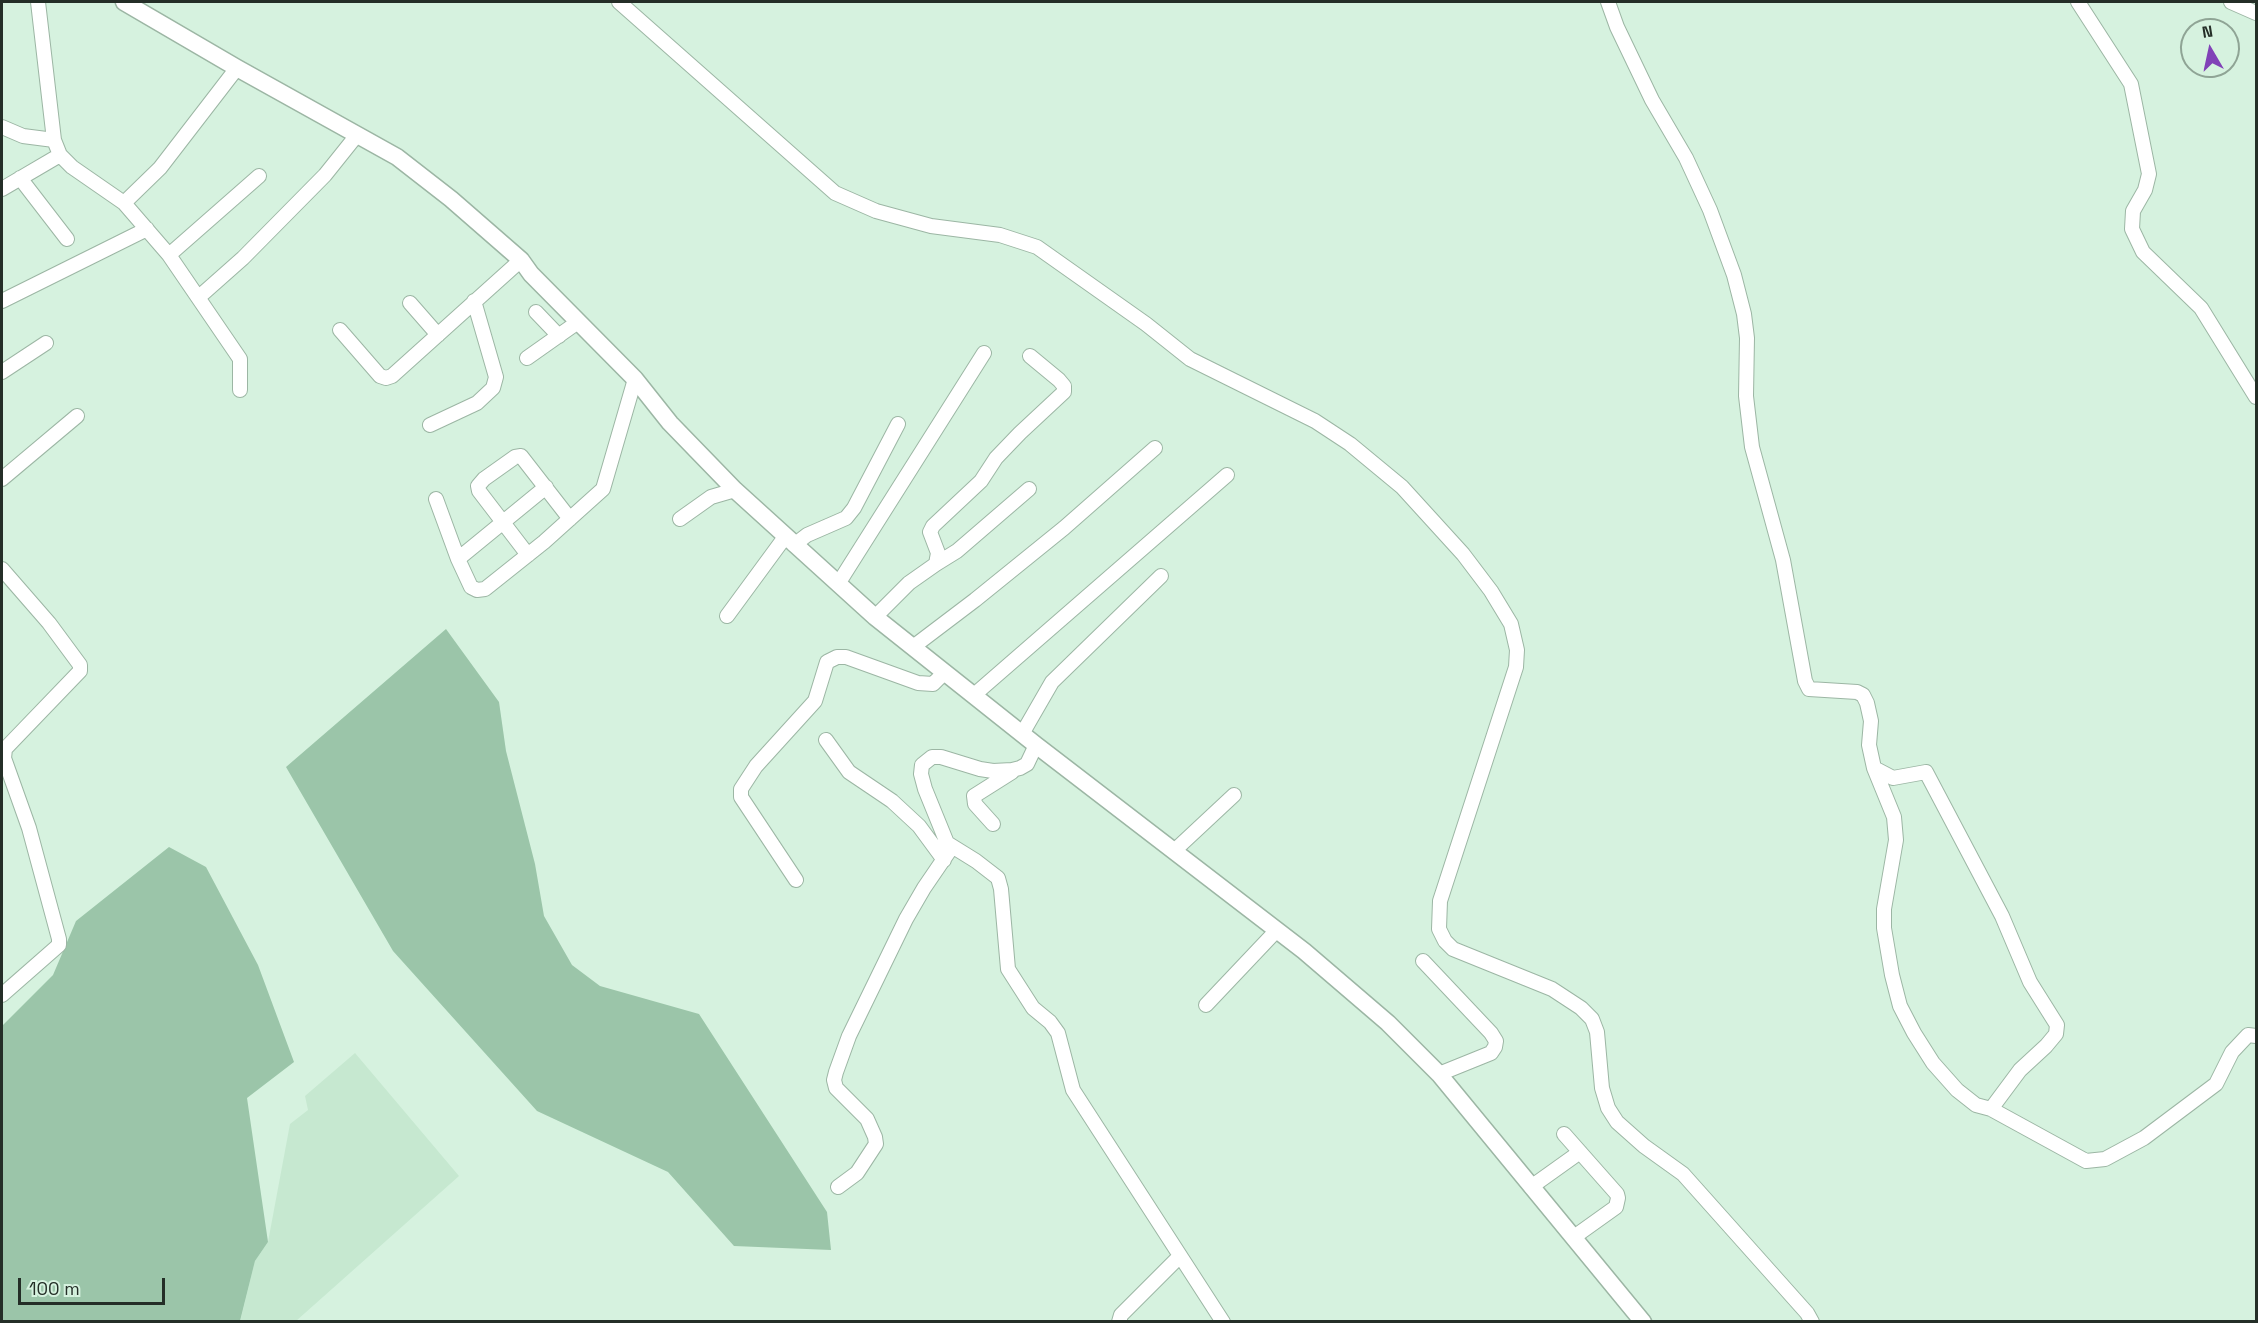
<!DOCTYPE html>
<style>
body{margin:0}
#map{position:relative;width:2258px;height:1323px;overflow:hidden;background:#d6f2df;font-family:"Space Grotesk",sans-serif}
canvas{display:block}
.frame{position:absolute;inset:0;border:3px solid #242e27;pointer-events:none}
.north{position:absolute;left:2180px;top:18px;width:60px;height:60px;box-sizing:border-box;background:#d6f2df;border:2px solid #8fa495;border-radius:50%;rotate:351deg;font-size:16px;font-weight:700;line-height:24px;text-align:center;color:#242e27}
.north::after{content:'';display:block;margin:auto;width:21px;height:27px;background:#8142b7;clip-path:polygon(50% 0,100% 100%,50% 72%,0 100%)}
.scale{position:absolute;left:18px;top:1278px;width:147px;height:27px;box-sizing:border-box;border:3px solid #242e27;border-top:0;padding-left:8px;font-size:18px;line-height:21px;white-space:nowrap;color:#242e27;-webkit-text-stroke:4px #d6f2df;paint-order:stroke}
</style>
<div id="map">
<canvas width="2258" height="1323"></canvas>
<div class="frame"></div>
<div class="north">N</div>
<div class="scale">100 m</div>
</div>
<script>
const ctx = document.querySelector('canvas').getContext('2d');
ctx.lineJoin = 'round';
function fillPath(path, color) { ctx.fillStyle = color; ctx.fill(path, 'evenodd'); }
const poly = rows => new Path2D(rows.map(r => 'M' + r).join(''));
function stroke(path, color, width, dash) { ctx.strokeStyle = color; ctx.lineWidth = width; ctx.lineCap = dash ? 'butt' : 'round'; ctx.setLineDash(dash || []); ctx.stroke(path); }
const built = poly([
 [355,1053,459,1176,296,1321,240,1322,255,1261,268,1242,290,1124,308,1110,305,1096]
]);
const forest = poly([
 [446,629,499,702,506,751,535,864,544,916,572,965,600,986,699,1014,827,1212,831,1250,734,1246,668,1172,537,1111,393,951,286,767],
 [169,847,206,867,258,965,294,1062,247,1098,268,1242,255,1261,240,1321,2,1322,2,1026,53,975,76,921]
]);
const minor = poly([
 [38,2,54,140,60,155,72,167,124,203,169,255,240,359,240,390],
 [619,2,835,193,876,211,931,226,1000,235,1037,247,1146,324,1190,359,1315,421,1350,444,1402,487,1463,554,1491,591,1511,624,1517,650,1516,667,1440,901,1439,929,1445,941,1453,949,1552,989,1581,1008,1592,1019,1597,1032,1602,1088,1608,1108,1617,1122,1644,1146,1683,1174,1807,1313,1812,1322],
 [1608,2,1617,27,1652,100,1686,158,1710,210,1734,275,1744,314,1747,338,1746,396,1752,447,1783,560,1805,681,1809,689,1857,692,1863,695,1867,703,1871,721,1869,745,1874,768,1894,817,1896,840,1884,909,1884,928,1892,975,1900,1006,1914,1033,1933,1063,1957,1090,1976,1105,1991,1109,2086,1161,2105,1159,2144,1138,2216,1084,2232,1052,2248,1035,2256,1036],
 [2078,2,2131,84,2149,174,2145,190,2133,211,2132,229,2143,252,2201,308,2256,397],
 [2231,2,2256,13],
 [2,127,23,136,54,140],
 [20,178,67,239],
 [2,189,60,155],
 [124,203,160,168,237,68],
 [169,255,259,176],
 [199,297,243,258,325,175,357,135],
 [2,301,147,229],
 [410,303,438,335],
 [536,312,559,336],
 [340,330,380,376,386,378,392,376,521,260],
 [527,358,578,322],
 [2,372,46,343],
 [430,425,477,403,493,388,496,377,474,301],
 [2,479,77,416],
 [436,499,458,559,471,587,477,590,485,589,544,542,603,489,635,379],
 [680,519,711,497,735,490],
 [794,545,807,535,846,518,854,508,898,424],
 [528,555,479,491,478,486,484,479,515,457,521,456,570,519],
 [458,559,546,487],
 [936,564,957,551,1029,489],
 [2,569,49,623,80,665,80,671,5,749,4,758,29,828,59,939,59,945,2,995],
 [838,584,984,353],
 [727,616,785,537],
 [875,617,909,583,936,564,938,553,930,532,933,526,981,481,996,458,1020,433,1064,392,1064,386,1059,380,1030,356],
 [913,647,975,600,1064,528,1155,448],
 [974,695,1227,475],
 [1022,734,1052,682,1161,576],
 [826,740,849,772,892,801,919,826,944,860],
 [1036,745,1027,764,1020,768,1012,770,993,771,980,769,941,757,932,757,922,765,921,774,925,789,947,843,976,861,998,878,1001,889,1008,969,1033,1008,1050,1022,1058,1033,1073,1090,1223,1322],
 [1874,768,1893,778,1926,772,2002,916,2030,982,2057,1025,2056,1034,2046,1046,2020,1070,1991,1109],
 [993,824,975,804,974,796,1012,772],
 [1174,851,1234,795],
 [796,880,741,797,741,789,756,766,815,701,827,662,837,657,846,657,918,683,933,684,945,672],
 [1423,961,1491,1033,1496,1041,1495,1047,1491,1053,1439,1074],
 [1206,1005,1277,930],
 [1564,1134,1617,1194,1618,1198,1616,1207,1574,1237],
 [838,1187,857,1173,876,1144,875,1137,867,1119,836,1088,834,1080,836,1072,849,1036,906,919,924,888,952,847],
 [1531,1187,1580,1152],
 [1119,1322,1121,1315,1180,1256]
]);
const major = poly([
 [124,2,237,68,397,157,451,199,521,260,531,274,635,379,670,423,735,490,875,617,1036,745,1304,951,1388,1023,1439,1074,1643,1322]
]);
fillPath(built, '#c6e8d0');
fillPath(forest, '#9bc5a9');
stroke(minor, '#9cb6a4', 16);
stroke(major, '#9cb6a4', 19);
stroke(minor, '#fff', 14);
stroke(major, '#fff', 16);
</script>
